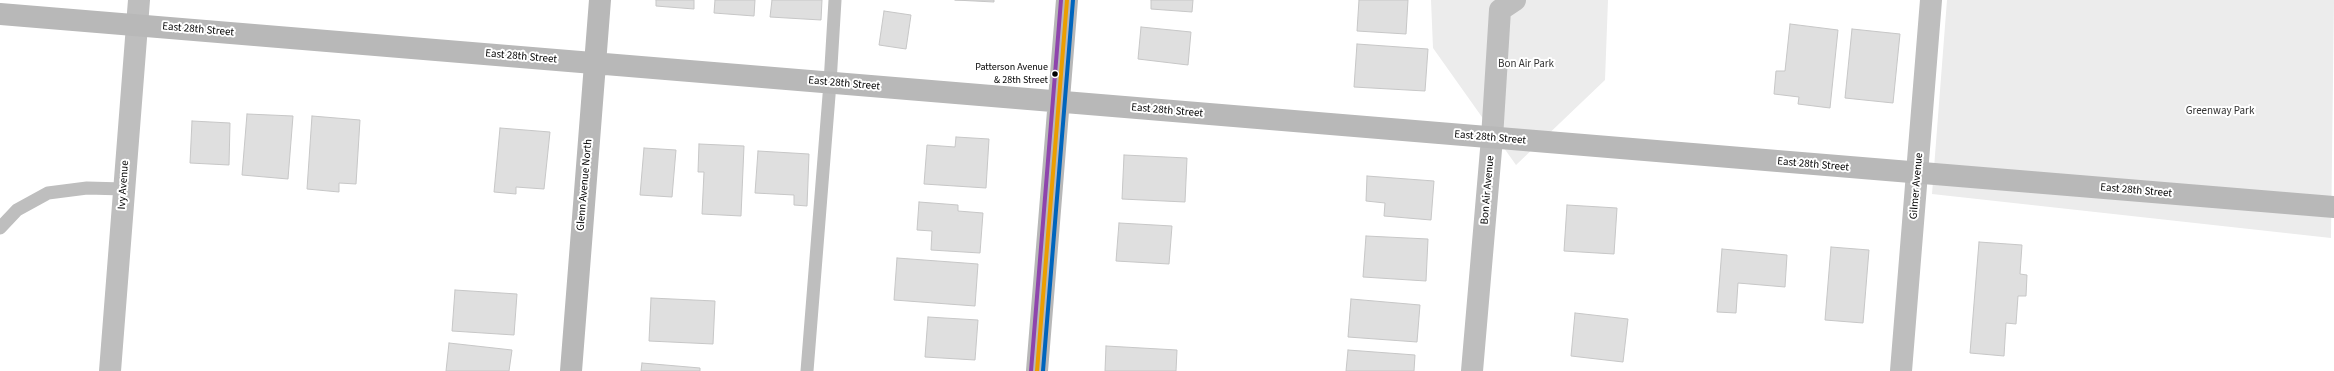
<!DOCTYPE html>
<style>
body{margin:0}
canvas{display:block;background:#fff}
</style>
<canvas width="2334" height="371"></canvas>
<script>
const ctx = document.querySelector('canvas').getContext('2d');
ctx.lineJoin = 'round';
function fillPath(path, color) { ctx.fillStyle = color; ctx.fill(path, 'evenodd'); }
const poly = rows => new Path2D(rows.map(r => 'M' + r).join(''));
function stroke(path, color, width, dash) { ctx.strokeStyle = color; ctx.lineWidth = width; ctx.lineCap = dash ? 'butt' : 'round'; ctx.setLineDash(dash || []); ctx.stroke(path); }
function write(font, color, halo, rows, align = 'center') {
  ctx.font = font + ' "Source Sans 3",sans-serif'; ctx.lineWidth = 4; ctx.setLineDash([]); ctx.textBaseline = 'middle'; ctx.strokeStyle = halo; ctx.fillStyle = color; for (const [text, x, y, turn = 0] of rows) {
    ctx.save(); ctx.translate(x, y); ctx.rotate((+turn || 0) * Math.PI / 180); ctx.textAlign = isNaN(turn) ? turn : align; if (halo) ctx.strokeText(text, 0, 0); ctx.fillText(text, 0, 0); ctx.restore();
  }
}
const green = poly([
 [1431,0,1608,0,1605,80,1516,165,1433,48],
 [1947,0,2334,0,2331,238,1932,194]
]);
const building = poly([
 [656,0,694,0,694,9,656,6,656,0],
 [715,0,755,0,754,16,714,13,715,0],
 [772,0,822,0,821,20,770,17,772,0],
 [955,0,994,0,994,2,955,0],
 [1151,0,1193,0,1192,12,1151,9,1151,0],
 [1359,0,1408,0,1406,34,1357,31,1359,0],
 [884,11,911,15,906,49,879,45,884,11],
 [1790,24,1838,30,1830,108,1798,104,1799,97,1774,94,1776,71,1785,71,1790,24],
 [1141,27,1191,32,1188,65,1138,59,1141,27],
 [1852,29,1900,34,1893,103,1845,98,1852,29],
 [1357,44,1428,49,1425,91,1354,87,1357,44],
 [247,114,293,116,288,179,242,175,247,114],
 [312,116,360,120,356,184,339,183,339,192,307,189,312,116],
 [192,121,230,123,229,165,190,163,192,121],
 [500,128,550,132,544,189,516,187,516,194,494,192,500,128],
 [956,137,989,139,986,188,924,184,927,145,955,147,956,137],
 [699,144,744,146,741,216,702,214,704,172,698,172,699,144],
 [644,148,676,150,672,197,640,195,644,148],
 [758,151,809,154,807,206,794,205,794,195,755,193,758,151],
 [1124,155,1187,158,1185,202,1122,199,1124,155],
 [1367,176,1434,181,1431,220,1384,216,1385,203,1366,201,1367,176],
 [919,202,958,205,958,211,983,213,980,253,931,250,932,231,917,230,919,202],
 [1567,205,1617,208,1614,254,1564,251,1567,205],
 [1119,223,1172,226,1169,264,1116,261,1119,223],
 [1366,236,1428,239,1426,281,1363,277,1366,236],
 [1979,242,2022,245,2020,274,2027,275,2026,296,2018,296,2016,324,2006,323,2004,356,1970,353,1979,242],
 [1831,247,1869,250,1863,323,1825,320,1831,247],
 [1722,249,1787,255,1785,287,1738,283,1736,313,1717,312,1722,249],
 [897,258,978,264,975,306,894,300,897,258],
 [455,290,517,294,514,335,452,331,455,290],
 [651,298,715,301,713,344,649,341,651,298],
 [1351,299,1420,305,1417,342,1348,337,1351,299],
 [1575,313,1628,319,1623,362,1571,356,1575,313],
 [928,317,978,320,975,360,925,357,928,317],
 [449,343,512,350,509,371,446,371,449,343],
 [1106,346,1177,350,1176,371,1105,371,1106,346],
 [1348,350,1415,355,1414,371,1346,371,1348,350],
 [642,363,700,368,700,371,641,371,642,363]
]);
const lane = poly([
 [0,228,17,210,48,193,87,188,124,189],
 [807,371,830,83,835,0]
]);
const street = poly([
 [1500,10,1515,0],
 [110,371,139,0],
 [1472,371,1492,138,1500,10],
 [1901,371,1931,0]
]);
const secondary = poly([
 [0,14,2334,207],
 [571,371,600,0],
 [1037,371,1067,0]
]);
const bus1 = poly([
 [1037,371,1067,0]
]);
const bus2 = poly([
 [1043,371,1073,0]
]);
const bus3 = poly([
 [1031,371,1061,0]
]);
const markers = [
 [1055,74,3.5,"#000"]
];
const busNames = [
 ["Patterson Avenue",1048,68],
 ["& 28th Street",1048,81]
];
const streetNames = [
 ["East 28th Street",198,30,5],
 ["East 28th Street",521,57,5],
 ["East 28th Street",844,84,5],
 ["East 28th Street",1167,111,5],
 ["East 28th Street",1490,138,5],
 ["East 28th Street",1813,165,5],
 ["Ivy Avenue",124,185,-86],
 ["Glenn Avenue North",585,185,-85],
 ["Gilmer Avenue",1917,186,-85],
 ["Bon Air Avenue",1488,190,-85],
 ["East 28th Street",2136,191,5]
];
const parkNames = [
 ["Bon Air Park",1526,65],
 ["Greenway Park",2220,112]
];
fillPath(green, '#ececec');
fillPath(building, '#dfdfdf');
stroke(building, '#c7c7c7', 1);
stroke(lane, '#bebebe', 13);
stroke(street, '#bebebe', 22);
stroke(secondary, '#b8b8b8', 22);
stroke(bus1, '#eb9e00', 4);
stroke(bus2, '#0065bd', 4);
stroke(bus3, '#8e44ad', 4);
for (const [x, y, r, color] of markers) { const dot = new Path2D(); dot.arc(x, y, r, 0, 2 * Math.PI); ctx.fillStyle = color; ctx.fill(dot); stroke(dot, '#fff', 1.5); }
write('10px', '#000', '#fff', busNames, 'right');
write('11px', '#000', '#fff', streetNames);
write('11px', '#333', '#fff', parkNames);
</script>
